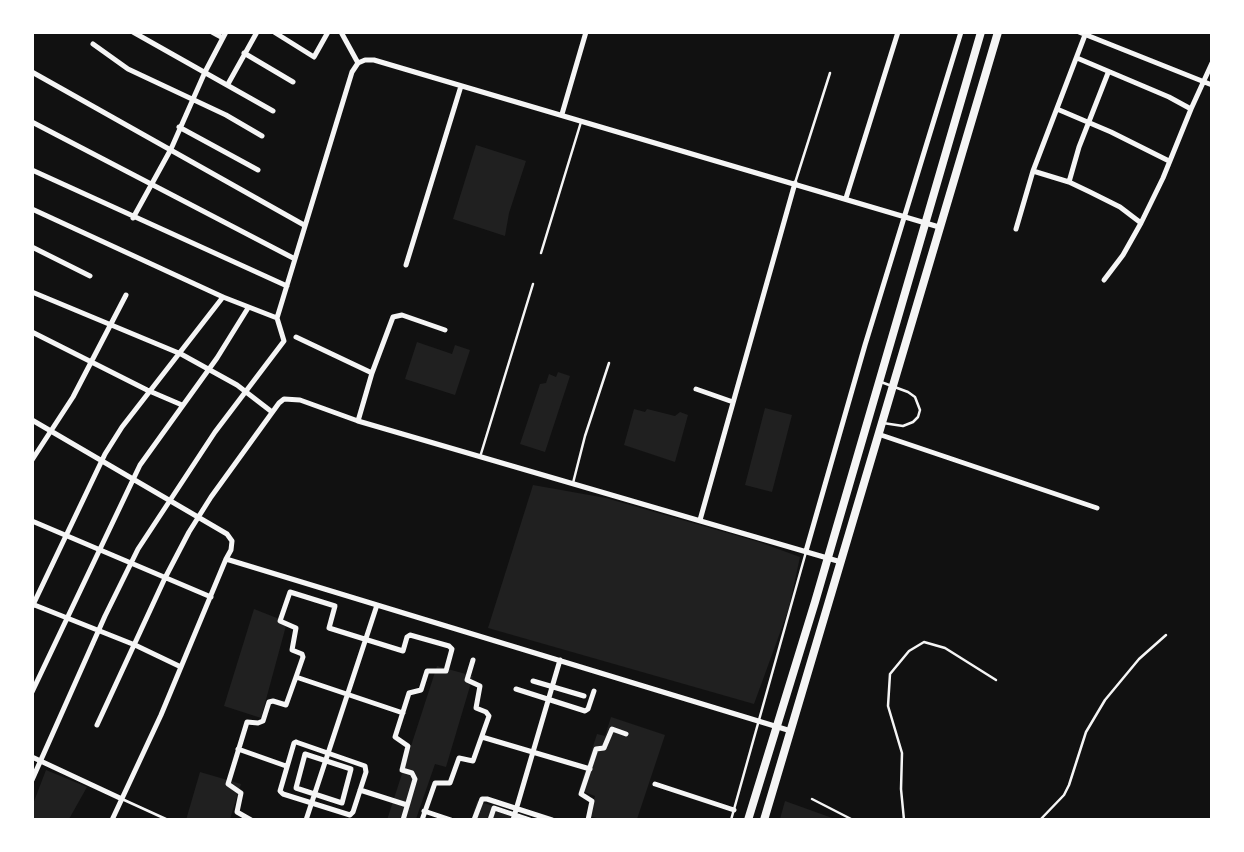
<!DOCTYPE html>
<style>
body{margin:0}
#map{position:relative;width:1244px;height:852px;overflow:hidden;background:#111;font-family:"Work Sans",sans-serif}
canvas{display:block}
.frame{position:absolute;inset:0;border:34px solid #fff;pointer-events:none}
</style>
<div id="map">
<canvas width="1244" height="852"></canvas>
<div class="frame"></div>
</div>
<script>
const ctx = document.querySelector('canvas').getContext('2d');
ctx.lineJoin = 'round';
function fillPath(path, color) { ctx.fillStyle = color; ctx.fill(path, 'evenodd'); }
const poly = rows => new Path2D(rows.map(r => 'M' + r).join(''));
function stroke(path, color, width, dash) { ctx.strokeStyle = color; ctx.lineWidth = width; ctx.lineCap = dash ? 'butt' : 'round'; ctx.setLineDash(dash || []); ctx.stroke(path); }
const green = poly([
 [476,145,526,161,509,213,505,236,453,219],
 [417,342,452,354,455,345,470,350,455,395,405,379],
 [558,372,570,376,545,452,520,444,540,384,546,383,549,374,556,377],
 [765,408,792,415,772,492,745,485],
 [634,409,645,412,647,409,675,416,680,412,688,415,675,462,624,445],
 [533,485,606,498,759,542,800,557,789,608,754,704,488,628],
 [254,609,287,622,261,718,224,706],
 [437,666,473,676,446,767,435,764,416,819,387,820],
 [611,717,665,735,637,819,601,819,589,816,595,796,579,790,597,734,605,736],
 [46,770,87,787,69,819,33,819,33,804],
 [200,772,241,784,230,819,186,820],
 [477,801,531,818,530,820,471,820],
 [785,801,835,819,780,819]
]);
const service = poly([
 [795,183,830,73],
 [541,253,581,122],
 [881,382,908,392,915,397,920,410,918,417,913,422,903,426,883,423],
 [480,457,533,284],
 [573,483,585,436,609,363],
 [122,799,168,820],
 [812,799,853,820],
 [731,820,806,552],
 [904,820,901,789,902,753,888,706,890,674,909,651,924,642,945,648,996,680],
 [1040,820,1064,795,1069,785,1086,732,1105,700,1139,659,1166,635]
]);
const minor = poly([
 [133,32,273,111],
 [212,32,223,38],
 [274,32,314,57,328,32],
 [341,32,358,63],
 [1079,32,1212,85],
 [93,44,128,69,226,115,262,136],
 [244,53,293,82],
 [1077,58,1169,97,1191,109,1212,63],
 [32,72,304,225],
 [228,84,257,32],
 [1057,109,1111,132,1169,161],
 [562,114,586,32],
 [32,122,295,259],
 [179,127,258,170],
 [32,170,287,286],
 [1033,171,1069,182,1090,192,1120,207,1141,223],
 [1069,182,1079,147,1108,73],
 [846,198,898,32],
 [32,209,223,297,277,318],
 [133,218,171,149,205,72,226,32],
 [1016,229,1033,171,1085,35],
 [32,247,90,276],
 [406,265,461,86],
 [1104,280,1123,255,1141,223,1163,178,1191,109],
 [32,292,181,354,237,385,272,412],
 [32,332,147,390,182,405],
 [296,337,372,373,393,317,402,315,445,330],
 [696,389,733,402],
 [32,420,227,534,232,541,231,550,226,559],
 [358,421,372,373],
 [878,434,1097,508],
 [32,460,73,397,126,295],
 [700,520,795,183],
 [32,521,211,597],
 [806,551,865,345,961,32],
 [32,604,135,645,181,667],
 [32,607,105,454,122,427,223,297],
 [296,677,303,657,302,654,292,650,296,628,280,621,290,592,335,606,329,628,403,651,407,637,410,635,449,646,452,649,446,671,427,671,421,690,409,693,395,737,408,746,402,770,412,773,415,779,403,820],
 [533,681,584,696],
 [516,689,585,711,588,709,594,691],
 [32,692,140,465,217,358,248,308],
 [97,725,165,578,189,532,211,497,279,403,284,399,300,400,358,421,841,562],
 [482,737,590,769],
 [296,742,365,766,366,772,353,812,350,815,283,794,280,791,294,743,296,742],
 [238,749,286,766],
 [305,754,351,769,342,803,296,788,305,754],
 [32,757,122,799],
 [32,780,105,616,138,549,215,432,284,341,277,318,352,72,358,63,365,60,374,60,939,227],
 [655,784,734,810],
 [360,790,407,805],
 [424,811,451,820],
 [112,820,161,715,226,559,791,731],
 [251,820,237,812,241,793,228,784,247,722,258,723,263,721,269,702,273,701,286,705,296,677,403,713],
 [306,820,377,605],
 [422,820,435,783,450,783,459,758,473,761,489,716,486,712,476,708,480,686,467,680,473,660],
 [474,820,482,799,487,799,552,820],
 [490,820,494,808,530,820],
 [513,820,560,660],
 [588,820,592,801,581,794,596,749,604,748,612,729,626,734]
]);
const trunk = poly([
 [748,820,815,602,981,32],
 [764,820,998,32]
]);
fillPath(green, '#202020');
stroke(service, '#f5f5f5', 2.5);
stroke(minor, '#f5f5f5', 5);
stroke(trunk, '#f5f5f5', 8);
</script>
